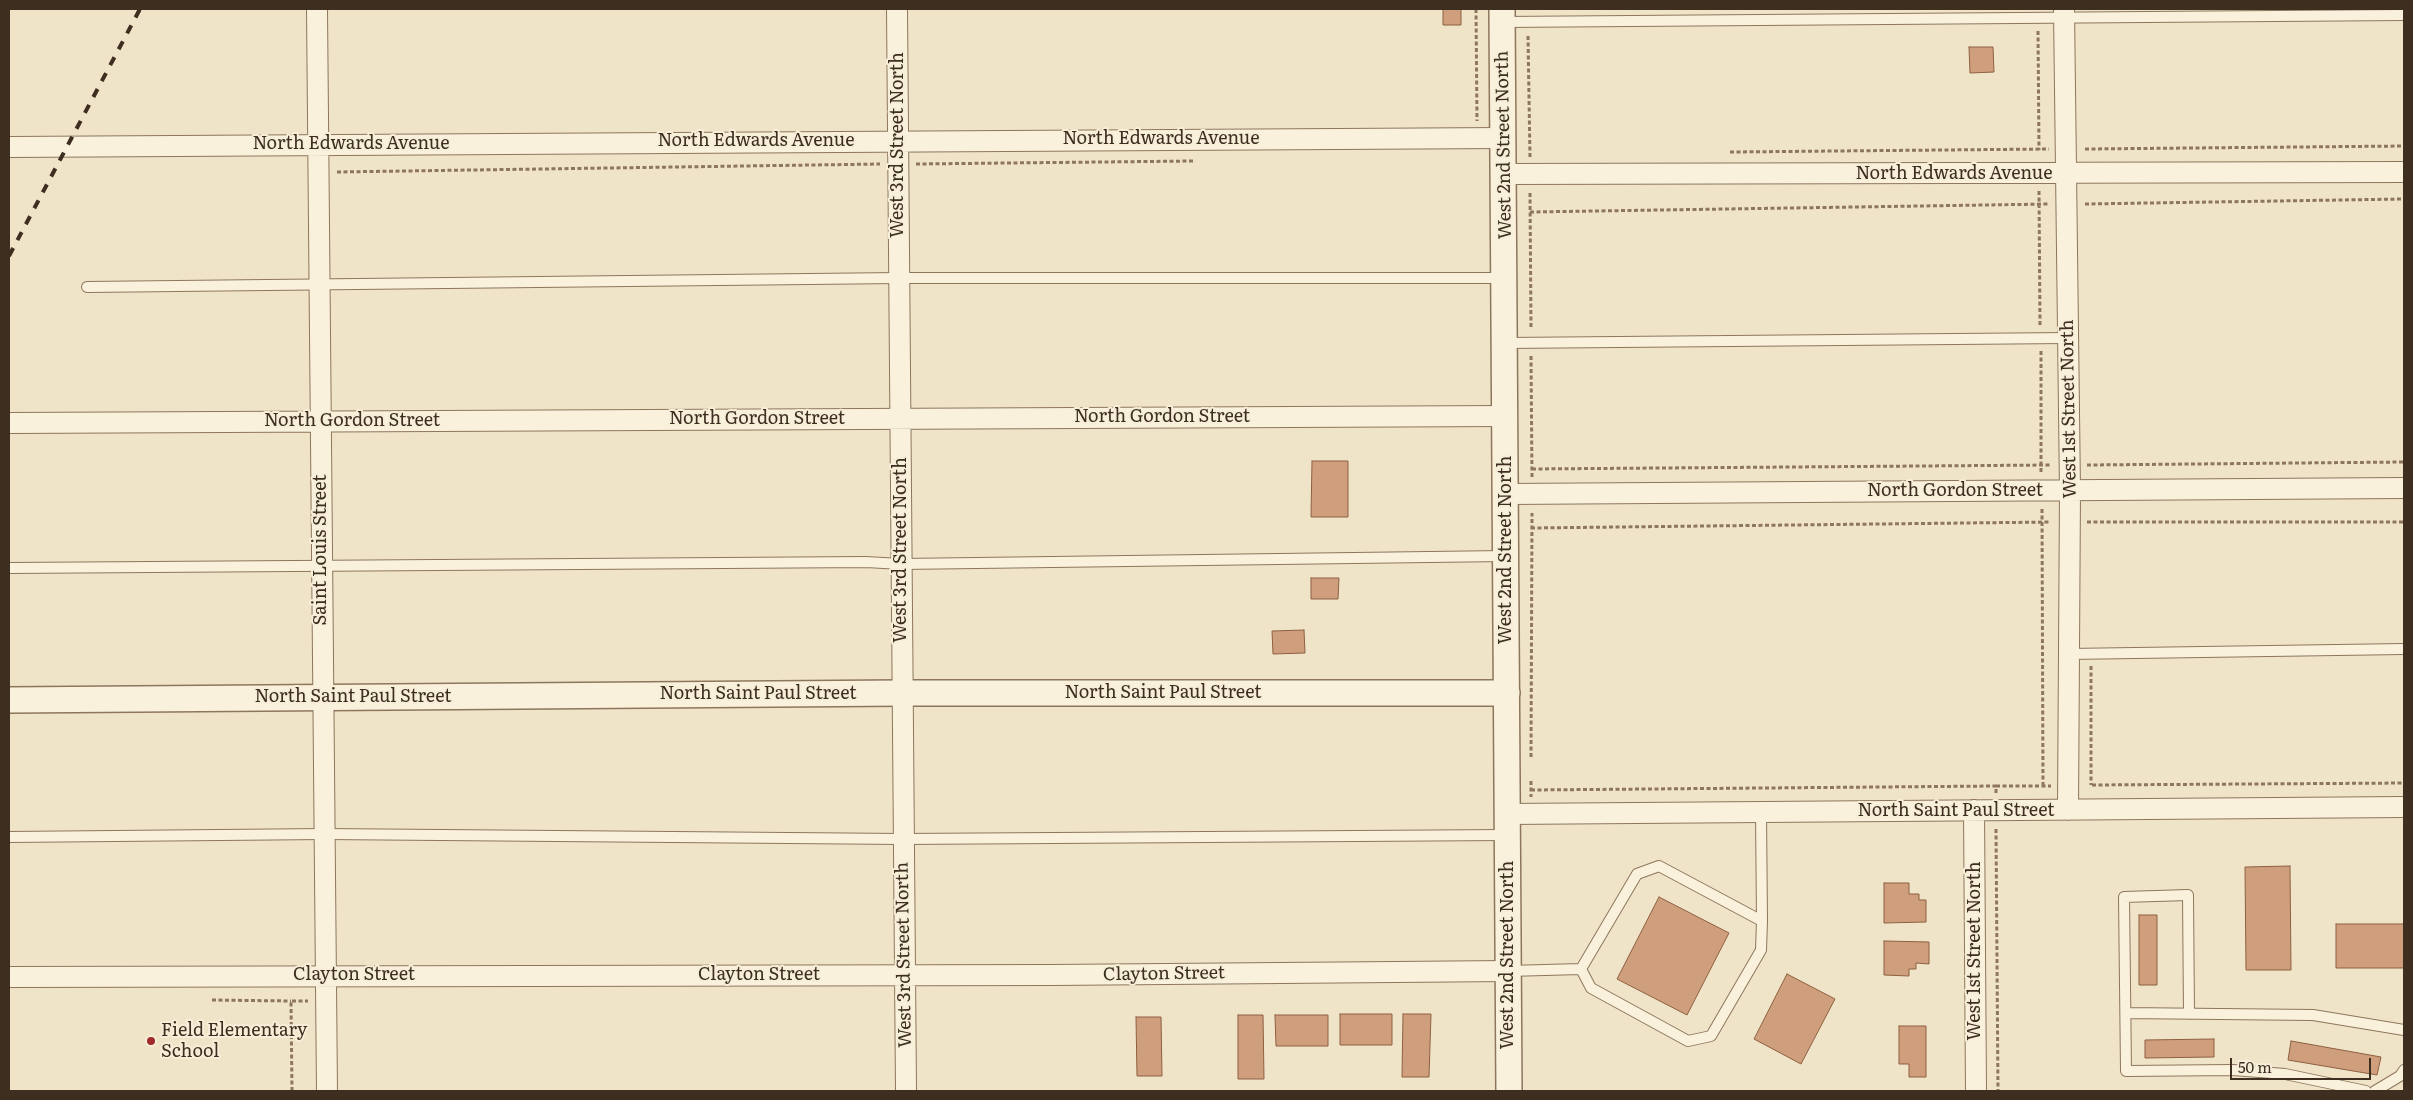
<!DOCTYPE html>
<style>
body{margin:0}
#map{position:relative;width:2413px;height:1100px;overflow:hidden;background:#f0e4c8;font-family:Literata,serif}
canvas{display:block}
.frame{position:absolute;inset:0;border:10px solid #3d2e20;pointer-events:none}
.scale{position:absolute;left:2230px;top:1058px;width:141px;height:22px;box-sizing:border-box;border:2px solid #3d2e20;border-top:0;padding-left:6px;font-size:15px;line-height:18px;white-space:nowrap;color:#3d2e20;-webkit-text-stroke:4px #f7eed8;paint-order:stroke}
</style>
<div id="map">
<canvas width="2413" height="1100"></canvas>
<div class="frame"></div>
<div class="scale">50 m</div>
</div>
<script>
const ctx = document.querySelector('canvas').getContext('2d');
ctx.lineJoin = 'round';
function fillPath(path, color) { ctx.fillStyle = color; ctx.fill(path, 'evenodd'); }
const poly = rows => new Path2D(rows.map(r => 'M' + r).join(''));
function stroke(path, color, width, dash) { ctx.strokeStyle = color; ctx.lineWidth = width; ctx.lineCap = dash ? 'butt' : 'round'; ctx.setLineDash(dash || []); ctx.stroke(path); }
function write(font, color, halo, rows, align = 'center') {
  ctx.font = font + ' Literata,serif'; ctx.lineWidth = 4; ctx.setLineDash([]); ctx.textBaseline = 'middle'; ctx.strokeStyle = halo; ctx.fillStyle = color; for (const [text, x, y, turn = 0] of rows) {
    ctx.save(); ctx.translate(x, y); ctx.rotate((+turn || 0) * Math.PI / 180); ctx.textAlign = isNaN(turn) ? turn : align; if (halo) ctx.strokeText(text, 0, 0); ctx.fillText(text, 0, 0); ctx.restore();
  }
}
const building = poly([
 [1443,9,1461,9,1461,25,1443,25,1443,9],
 [1969,47,1993,47,1994,72,1970,73,1969,47],
 [1312,461,1348,461,1348,517,1311,517,1312,461],
 [1311,578,1339,578,1338,599,1311,599,1311,578],
 [1304,630,1305,653,1273,654,1272,631,1304,630],
 [2290,866,2291,970,2246,970,2245,867,2290,866],
 [1884,883,1909,883,1909,894,1919,894,1919,900,1926,900,1926,922,1884,923,1884,883],
 [1659,897,1729,933,1687,1015,1617,979,1659,897],
 [2139,915,2157,915,2157,985,2139,985,2139,915],
 [2336,924,2404,924,2404,968,2336,968,2336,924],
 [1884,941,1929,942,1929,964,1916,963,1916,969,1909,969,1909,976,1884,975,1884,941],
 [1787,974,1835,999,1801,1064,1754,1039,1787,974],
 [1340,1014,1392,1014,1392,1045,1340,1045,1340,1014],
 [1403,1014,1431,1014,1429,1077,1402,1077,1403,1014],
 [1238,1015,1263,1015,1264,1079,1238,1079,1238,1015],
 [1275,1015,1328,1015,1328,1046,1276,1046,1275,1015],
 [1136,1017,1161,1017,1162,1076,1137,1076,1136,1017],
 [1899,1026,1926,1026,1926,1077,1909,1077,1909,1064,1899,1064,1899,1026],
 [2214,1039,2214,1057,2145,1058,2145,1040,2214,1039],
 [2291,1041,2381,1057,2377,1075,2288,1060,2291,1041]
]);
const path = poly([
 [1476,9,1477,121],
 [2038,31,2039,150],
 [1528,36,1530,157],
 [2085,149,2404,146],
 [1730,152,2049,149],
 [916,164,1193,161],
 [337,172,880,164],
 [2039,191,2040,325],
 [1530,193,1531,329],
 [2085,204,2404,199],
 [1530,212,2049,204],
 [2041,351,2041,473],
 [1531,356,1532,477],
 [2087,465,2404,462],
 [1532,469,2051,465],
 [2042,509,2043,786],
 [2087,522,2404,522],
 [1531,528,2051,522],
 [2091,666,2091,785],
 [1531,757,1532,513],
 [1531,781,1531,797],
 [2092,785,2404,783],
 [1996,786,2051,786],
 [1531,790,1996,786,1996,793],
 [1996,829,1998,1091],
 [212,1000,291,1001],
 [292,1091,291,1001,308,1001]
]);
const service = poly([
 [1502,22,2404,15],
 [87,287,899,278,1504,278],
 [1505,343,2068,338],
 [9,568,866,562,901,564,1505,556],
 [2068,654,2404,649],
 [1761,812,1762,921],
 [9,837,325,834,903,839,1507,835],
 [1508,971,1581,969,1637,874,1659,866,1762,921,1761,950,1711,1036,1688,1041,1591,988,1581,969],
 [2126,1013,2313,1015,2404,1030],
 [2189,1014,2188,895,2124,897,2126,1071,2233,1070,2285,1074,2366,1091],
 [2375,1091,2400,1076,2404,1070]
]);
const minor = poly([
 [317,9,327,1091],
 [897,9,906,1091],
 [2064,9,2070,491,2068,810],
 [9,147,1504,138],
 [1504,174,2404,172],
 [9,423,1505,416],
 [1506,494,2404,488],
 [1974,810,1976,1091],
 [1507,814,2404,807],
 [9,977,1052,975,1508,971]
]);
const tertiary = poly([
 [1502,9,1509,1091],
 [9,700,902,693,1507,693]
]);
const rail = poly([
 [9,256,140,9]
]);
const markers = [
 [151,1041,5,"#9e2a2b"]
];
const streetNames = [
 ["North Edwards Avenue",1161,139],
 ["North Edwards Avenue",756,141],
 ["North Edwards Avenue",351,144],
 ["West 3rd Street North",898,145,-90],
 ["West 2nd Street North",1504,145,-91],
 ["North Edwards Avenue",1954,174],
 ["West 1st Street North",2069,409,-91],
 ["North Gordon Street",1162,417],
 ["North Gordon Street",757,419],
 ["North Gordon Street",352,421],
 ["North Gordon Street",1955,491],
 ["Saint Louis Street",321,550,-90],
 ["West 3rd Street North",901,550,-90],
 ["West 2nd Street North",1506,550,-90],
 ["North Saint Paul Street",1163,693],
 ["North Saint Paul Street",758,694],
 ["North Saint Paul Street",353,697],
 ["North Saint Paul Street",1956,811],
 ["West 1st Street North",1975,951,-90],
 ["West 3rd Street North",904,955,-91],
 ["West 2nd Street North",1508,955,-90],
 ["Clayton Street",1164,974,-1],
 ["Clayton Street",354,975],
 ["Clayton Street",759,975]
];
const poiNames = [
 ["Field Elementary",161,1031],
 ["School",161,1052]
];
fillPath(building, '#cf9f7d');
stroke(building, '#8d5f41', 1);
stroke(service, '#8d765c', 12);
stroke(minor, '#8d765c', 22);
stroke(tertiary, '#8d765c', 28);
stroke(path, '#8d765c', 3, [4, 2.5]);
stroke(service, '#faf1dc', 10);
stroke(minor, '#faf1dc', 20);
stroke(tertiary, '#faf1dc', 25);
stroke(rail, '#3d2e20', 4, [9, 9]);
for (const [x, y, r, color] of markers) { const dot = new Path2D(); dot.arc(x, y, r, 0, 2 * Math.PI); ctx.fillStyle = color; ctx.fill(dot); stroke(dot, '#f7eed8', 2); }
write('18px', '#3d2e20', '#f7eed8', streetNames);
write('18px', '#3d2e20', '#f7eed8', poiNames, 'left');
</script>
